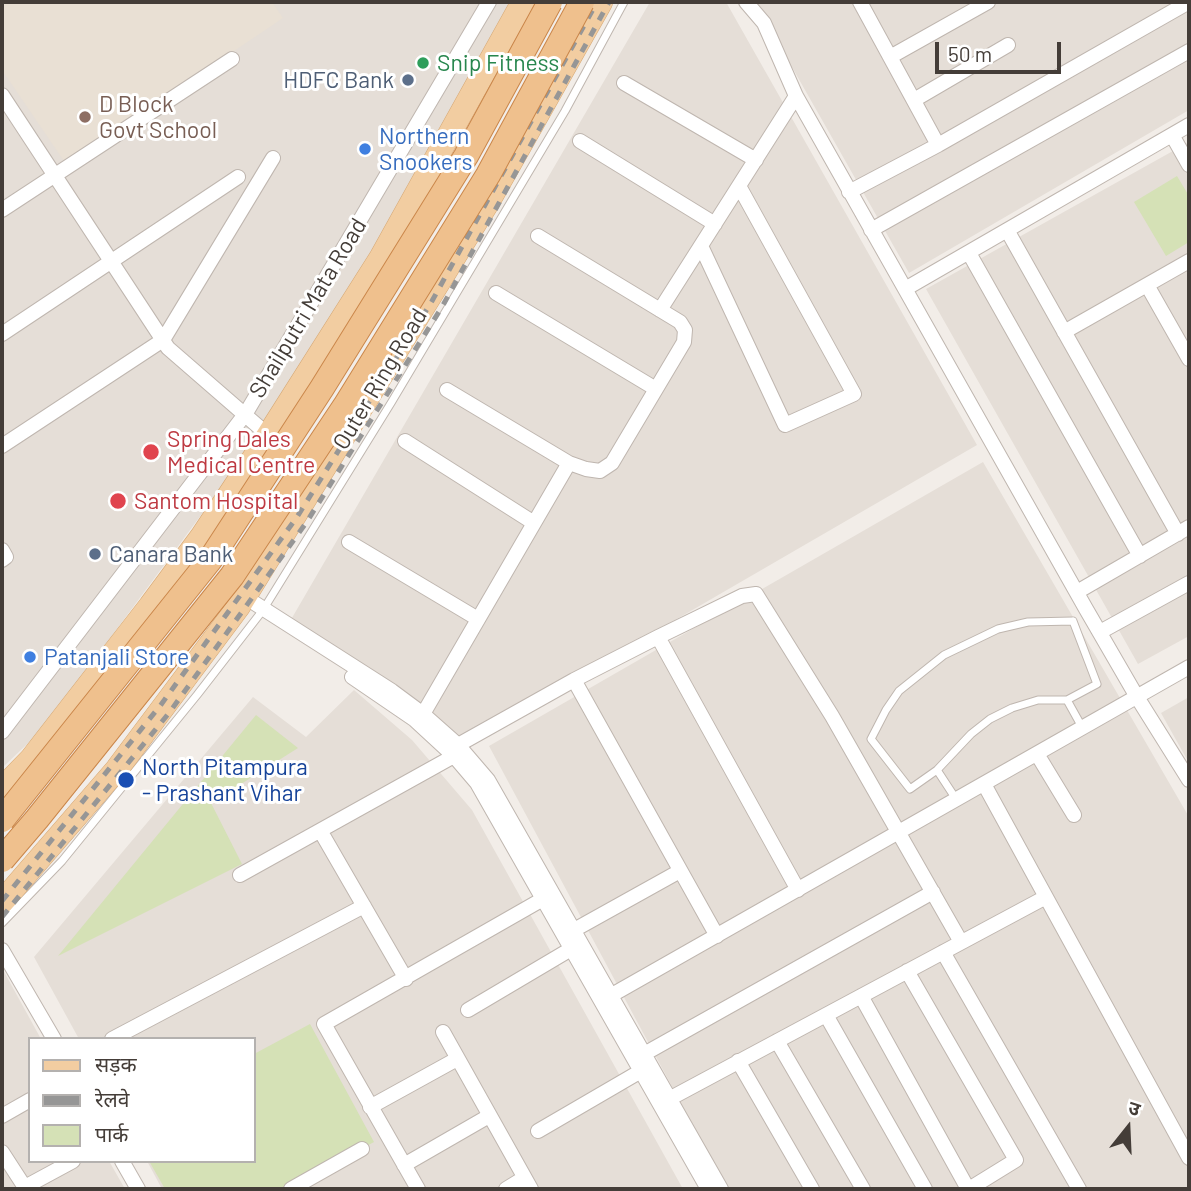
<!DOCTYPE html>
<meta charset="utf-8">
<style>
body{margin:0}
#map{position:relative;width:1191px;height:1191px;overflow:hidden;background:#f2ede8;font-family:Barlow,"Noto Sans Devanagari",sans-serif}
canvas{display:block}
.frame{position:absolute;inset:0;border:4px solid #443d38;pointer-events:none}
.legend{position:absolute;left:28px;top:1037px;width:228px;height:126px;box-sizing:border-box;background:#fff;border:2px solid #b4b1af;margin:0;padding:9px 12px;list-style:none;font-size:21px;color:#443d38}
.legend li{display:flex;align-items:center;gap:14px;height:35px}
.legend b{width:35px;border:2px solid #b4b1af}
.north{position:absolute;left:1093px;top:1093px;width:70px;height:70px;-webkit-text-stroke:5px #fff;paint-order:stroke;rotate:18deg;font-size:19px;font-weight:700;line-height:28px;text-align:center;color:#443d38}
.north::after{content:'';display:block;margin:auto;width:24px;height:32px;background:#443d38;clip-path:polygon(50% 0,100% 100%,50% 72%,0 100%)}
.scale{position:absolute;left:935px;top:42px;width:126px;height:32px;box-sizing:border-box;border:4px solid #443d38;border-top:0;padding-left:9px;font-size:21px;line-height:24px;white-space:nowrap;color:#443d38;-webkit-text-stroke:5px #fff;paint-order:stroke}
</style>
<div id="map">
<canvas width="1191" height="1191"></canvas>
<div class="frame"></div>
<ul class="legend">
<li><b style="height:9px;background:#f2cda1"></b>सड़क</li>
<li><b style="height:9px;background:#969696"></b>रेलवे</li>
<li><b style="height:19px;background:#d5e1b6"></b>पार्क</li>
</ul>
<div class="north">उ</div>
<div class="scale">50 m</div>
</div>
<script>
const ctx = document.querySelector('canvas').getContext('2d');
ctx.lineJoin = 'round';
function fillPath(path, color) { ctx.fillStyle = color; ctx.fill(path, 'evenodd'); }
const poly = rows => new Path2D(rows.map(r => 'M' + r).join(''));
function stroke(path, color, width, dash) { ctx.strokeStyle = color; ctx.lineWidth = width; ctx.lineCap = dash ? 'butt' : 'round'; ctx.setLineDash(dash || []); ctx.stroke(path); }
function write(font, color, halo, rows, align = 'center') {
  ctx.font = font + ' Barlow,sans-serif'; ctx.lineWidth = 6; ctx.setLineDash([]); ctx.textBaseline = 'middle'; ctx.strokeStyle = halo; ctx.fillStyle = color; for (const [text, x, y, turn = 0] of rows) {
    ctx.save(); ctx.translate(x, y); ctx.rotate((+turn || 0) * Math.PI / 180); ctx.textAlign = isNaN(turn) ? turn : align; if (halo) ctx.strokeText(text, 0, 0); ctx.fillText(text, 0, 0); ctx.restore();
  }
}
const residential = poly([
 [2,2,514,2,394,225,252,446,43,729,2,768],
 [650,2,726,2,977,445,463,743,289,623],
 [755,2,1189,2,1189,110,909,273],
 [1189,142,1189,636,1138,664,926,289],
 [983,462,1189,817,1189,1189,727,1189,489,746],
 [354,690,412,740,472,810,683,1189,162,1189,147,1161,254,1161,254,1039,79,1039,34,957,253,697,306,737],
 [1189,697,1189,763,1161,713],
 [2,968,41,1039,30,1039,30,1161,109,1161,125,1189,2,1189]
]);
const education = poly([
 [2,2,272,2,283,18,66,164,2,70]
]);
const green = poly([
 [1177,176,1189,196,1189,242,1166,256,1134,202],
 [256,715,298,748,211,803,242,864,58,956],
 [310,1024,374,1142,286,1189,165,1189,149,1161,254,1161,254,1054]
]);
const service = poly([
 [1073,621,1097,684,1067,700,1038,700,1012,708,990,719,971,734,937,770,910,789,871,739,886,710,899,691,944,655,998,629,1028,622,1073,621],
 [1067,700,1082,727],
 [937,770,956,799],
 [2,923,62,861,197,695,263,610,391,403,565,111,624,2]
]);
const minor = poly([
 [746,2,764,23,796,96,1086,609,1137,697,1189,780],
 [860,2,938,145],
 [890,57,988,2],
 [624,83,756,160],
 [2,95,168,348,267,434],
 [914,100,1008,45],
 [1172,135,1189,165],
 [580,141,715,224],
 [849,192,938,145,1189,2],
 [2,210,232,59],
 [871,230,1189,51],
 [1007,230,1178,534],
 [701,246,785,425,854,394,739,186],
 [969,253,1140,556],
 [1147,285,1189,359],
 [905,289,1189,125],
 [496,293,656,389],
 [660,310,796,96],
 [1064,332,1189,261],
 [2,334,238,177],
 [447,390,569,463,586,469,600,471,612,463,684,342,685,330,680,322,538,236],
 [405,441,534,523],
 [2,446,163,340,273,158],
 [349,542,478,619],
 [2,550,6,557,2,560],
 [1077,592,1189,527],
 [245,597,392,691,423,714,458,745,488,780,721,1189],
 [1100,632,1189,583],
 [658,637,798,890],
 [352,677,415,720,454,756,477,783,708,1189],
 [574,680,717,936],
 [423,714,569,463],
 [2,732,246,413,489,2],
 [458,745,574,680,658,637,742,596,756,594,832,716,961,942],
 [1037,754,1074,815],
 [984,784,1189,1158],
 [321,832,406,979],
 [240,875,454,756],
 [574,930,680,871],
 [2,950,54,1039],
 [943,952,1079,1189],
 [907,971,1016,1160,969,1189],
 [861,996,968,1189],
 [603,1000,1189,667],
 [468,1010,571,949],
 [826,1015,925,1189],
 [443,1032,531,1189],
 [112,1039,364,906],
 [777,1041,863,1189],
 [644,1054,933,892],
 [738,1061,812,1189],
 [669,1099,1046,897],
 [370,1107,457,1059],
 [2,1116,30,1100],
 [538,1131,641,1071],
 [2,1152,26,1189],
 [122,1161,138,1189],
 [404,1165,489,1116],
 [25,1187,73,1161],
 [291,1189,362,1149],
 [418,1189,324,1024,543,899],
 [506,1189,524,1178]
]);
const primary = poly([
 [2,789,31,759,150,606,202,536,255,456,380,259,523,2],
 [2,902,117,769,239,606,487,204,601,2]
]);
const rail = poly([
 [2,901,160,706,297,517,432,301,597,2],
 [2,917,169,713,306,523,442,307,609,2]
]);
const trunkBridge = poly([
 [2,820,210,560,322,388,466,156,550,2],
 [2,860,37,819,232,576,345,406,488,175,582,2]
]);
const markers = [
 [423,63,7,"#2e9e5b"],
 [408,80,7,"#5c6f8a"],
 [85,117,7,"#8d6e63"],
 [365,149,7,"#3f7fe0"],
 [151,452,9,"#e0444e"],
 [118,501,9,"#e0444e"],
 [95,554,7,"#5c6f8a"],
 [30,657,7,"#3f7fe0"],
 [126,780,9,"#1a4fb4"]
];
const leisureNames = [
 ["Snip Fitness",437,63]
];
const serviceNames = [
 ["HDFC Bank",394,80],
 ["Canara Bank",109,554,"left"]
];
const educationNames = [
 ["D Block",99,104],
 ["Govt School",99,130]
];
const shopNames = [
 ["Northern",379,136],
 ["Snookers",379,162],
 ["Patanjali Store",44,657]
];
const streetNames = [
 ["Shailputri Mata Road",308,308,-59],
 ["Outer Ring Road",380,379,-59]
];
const healthNames = [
 ["Spring Dales",167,439],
 ["Medical Centre",167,465],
 ["Santom Hospital",134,501]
];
const transitNames = [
 ["North Pitampura",142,767],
 ["- Prashant Vihar",142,793]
];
fillPath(residential, '#e5ded7');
fillPath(education, '#e9e0d4');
fillPath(green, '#d5e1b6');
stroke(service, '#bfb6af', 9);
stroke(minor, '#bfb6af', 16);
stroke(primary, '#d5a773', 24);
stroke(service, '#fff', 7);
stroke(minor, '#fff', 14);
stroke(primary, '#f2cda1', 23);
stroke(rail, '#969696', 5, [9, 9]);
stroke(trunkBridge, '#ca864a', 26, []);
stroke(trunkBridge, '#efc08d', 24);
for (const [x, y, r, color] of markers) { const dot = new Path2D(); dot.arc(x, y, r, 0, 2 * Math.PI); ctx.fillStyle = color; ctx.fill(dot); stroke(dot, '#fff', 2.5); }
write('23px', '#27864d', '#fff', leisureNames, 'left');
write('23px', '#4e5e75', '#fff', serviceNames, 'right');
write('23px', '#785e54', '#fff', educationNames, 'left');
write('23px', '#366cbe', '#fff', shopNames, 'left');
write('23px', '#443d38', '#fff', streetNames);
write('23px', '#be3a42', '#fff', healthNames, 'left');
write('23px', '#164399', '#fff', transitNames, 'left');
</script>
